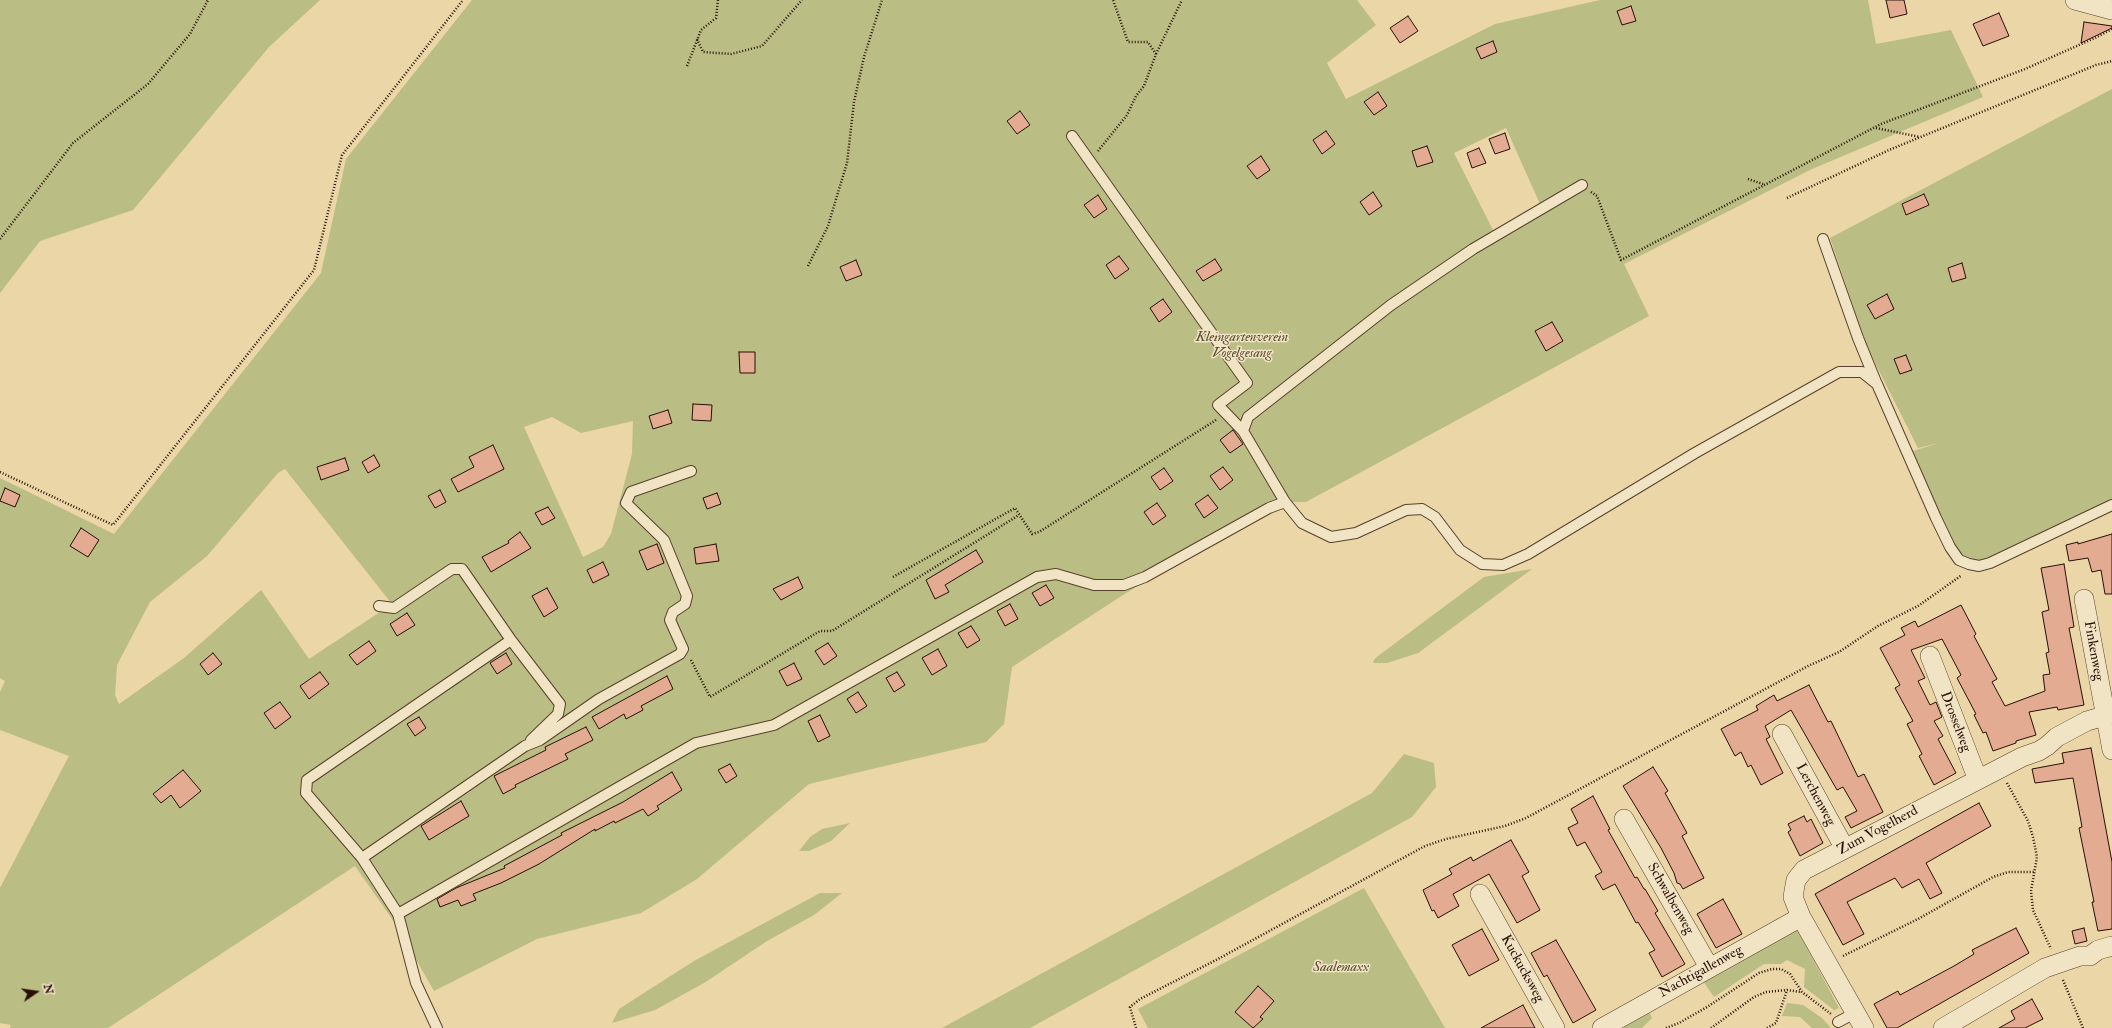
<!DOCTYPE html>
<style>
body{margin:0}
#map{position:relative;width:2112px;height:1028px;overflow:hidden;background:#ead6a6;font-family:"IM FELL Double Pica",serif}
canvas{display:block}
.north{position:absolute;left:16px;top:972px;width:40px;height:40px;-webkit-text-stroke:3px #f1e4c5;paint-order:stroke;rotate:77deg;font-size:11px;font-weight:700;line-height:16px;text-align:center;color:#270f04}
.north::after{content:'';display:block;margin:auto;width:14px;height:18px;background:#270f04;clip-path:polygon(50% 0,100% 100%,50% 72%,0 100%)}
</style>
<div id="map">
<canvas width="2112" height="1028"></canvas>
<div class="north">N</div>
</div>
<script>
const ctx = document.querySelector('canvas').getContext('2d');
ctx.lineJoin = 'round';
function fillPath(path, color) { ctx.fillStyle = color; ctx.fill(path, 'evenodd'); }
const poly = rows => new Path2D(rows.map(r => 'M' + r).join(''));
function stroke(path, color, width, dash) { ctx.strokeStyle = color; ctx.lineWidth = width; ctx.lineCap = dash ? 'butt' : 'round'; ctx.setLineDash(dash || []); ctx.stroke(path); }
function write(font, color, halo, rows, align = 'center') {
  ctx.font = font + ' "IM FELL Double Pica",serif'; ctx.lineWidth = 3; ctx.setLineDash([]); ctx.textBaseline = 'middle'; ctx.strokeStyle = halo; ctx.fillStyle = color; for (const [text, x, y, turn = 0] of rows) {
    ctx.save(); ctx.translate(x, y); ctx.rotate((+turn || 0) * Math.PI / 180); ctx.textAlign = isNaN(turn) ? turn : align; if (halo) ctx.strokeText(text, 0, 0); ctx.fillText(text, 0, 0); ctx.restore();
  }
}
const green = poly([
 [0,0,320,0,269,47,133,210,40,241,0,293],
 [472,0,1357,0,1376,25,1327,63,1346,99,1495,24,1600,0,1868,0,1876,44,1951,30,1983,97,1812,169,1624,264,1649,316,1306,502,1275,502,1123,595,1012,667,1004,724,986,742,809,784,697,879,641,913,537,939,434,991,397,926,355,866,108,1028,10,1028,11,1025,0,1023,0,888,69,756,0,730,0,692,5,681,0,678,0,478,114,534,321,273,346,159],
 [1506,128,1540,204,1493,230,1454,153],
 [552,417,581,433,633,421,632,454,611,534,603,547,583,557,524,427],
 [285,469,392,604,309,659,261,590,184,658,119,704,115,695,117,665,150,602,207,556,278,473],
 [2112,89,2112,501,1987,560,1973,560,1960,556,1948,536,1913,451,1939,443,1918,448,1867,347,1830,238],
 [1532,569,1418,653,1387,663,1374,663,1373,661,1378,656,1484,577],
 [1404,754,1434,763,1436,787,1412,817,1030,1028,942,1028,1372,793],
 [850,823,831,841,809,851,799,851,810,837,822,829],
 [1364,888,1445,1028,1148,1028,1138,1009],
 [820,893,842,893,814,915,767,941,704,983,655,1010,612,1023,619,1009,694,961],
 [1797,929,1839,1008,1834,1010,1804,987,1805,969,1787,960,1781,964,1764,964,1714,997,1703,981],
 [1787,1003,1803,1005,1822,1018,1831,1028,1812,1028,1800,1017,1782,1016],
 [1649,1012,1652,1018,1642,1028,1624,1028,1624,1026]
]);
const building = poly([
 [1886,0,1904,0,1907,14,1890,18,1886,0],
 [1631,6,1636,21,1622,25,1617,11,1631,6],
 [1999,13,2009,36,1983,46,1973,24,1999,13],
 [1408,16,1418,31,1400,43,1390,28,1408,16],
 [2084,22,2112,26,2112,28,2081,43,2084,22],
 [1493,41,1497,52,1481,59,1476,48,1493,41],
 [1378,92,1387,106,1374,115,1364,102,1378,92],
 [1020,111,1030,125,1017,134,1007,121,1020,111],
 [1326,131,1335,144,1322,154,1313,140,1326,131],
 [1505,133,1510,149,1495,154,1489,139,1505,133],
 [1427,146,1433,162,1417,167,1412,151,1427,146],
 [1479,148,1486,163,1472,168,1467,153,1479,148],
 [1261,156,1270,170,1257,179,1247,166,1261,156],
 [1373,192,1382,206,1369,215,1360,202,1373,192],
 [1924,194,1929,205,1906,215,1902,204,1924,194],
 [1098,195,1107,209,1094,218,1084,205,1098,195],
 [1119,256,1129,269,1115,279,1106,265,1119,256],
 [1215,259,1222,270,1203,281,1196,271,1215,259],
 [856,260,862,275,846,281,840,267,856,260],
 [1962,263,1966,278,1952,282,1948,268,1962,263],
 [1887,294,1894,309,1875,319,1867,305,1887,294],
 [1163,299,1172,312,1159,322,1150,308,1163,299],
 [1552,322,1563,341,1546,351,1535,331,1552,322],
 [739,352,755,352,755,373,740,373,739,352],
 [1906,355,1912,370,1900,374,1894,359,1906,355],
 [693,404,712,405,711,421,692,420,693,404],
 [668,410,672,423,653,429,649,416,668,410],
 [1233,430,1243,444,1230,453,1220,440,1233,430],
 [493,445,504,469,458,492,451,479,474,467,469,457,493,445],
 [374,455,380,466,368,473,362,462,374,455],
 [345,458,349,470,321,480,317,467,345,458],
 [1223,467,1233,480,1220,490,1210,476,1223,467],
 [1164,468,1173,481,1160,490,1151,477,1164,468],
 [5,488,20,495,15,507,0,501,5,488],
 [440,490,446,502,435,508,428,496,440,490],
 [717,493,721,504,707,509,703,498,717,493],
 [1208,495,1218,508,1204,518,1195,504,1208,495],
 [1157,503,1166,516,1153,525,1144,512,1157,503],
 [548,507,555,518,542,525,535,513,548,507],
 [81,528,99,540,88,557,70,546,81,528],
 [520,532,531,548,491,572,482,557,509,543,508,541,520,532],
 [2112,534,2112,594,2105,594,2101,570,2092,572,2088,558,2069,561,2066,545,2078,542,2078,544,2112,534],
 [657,544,664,563,647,570,639,551,657,544],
 [716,544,719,561,696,564,694,548,716,544],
 [976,550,983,562,945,585,949,592,935,599,926,580,976,550],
 [603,562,609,575,593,583,587,570,603,562],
 [2064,564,2074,627,2069,628,2084,705,2058,710,2057,707,2029,712,2036,735,2016,741,2016,743,1993,751,1986,732,1983,733,1974,715,1976,714,1957,678,1961,675,1942,639,1911,650,1925,678,1918,681,1930,705,1936,702,1942,717,1934,721,1943,736,1938,739,1956,773,1934,785,1919,756,1922,754,1907,724,1913,721,1895,688,1900,685,1880,648,1905,635,1901,628,1915,621,1918,627,1961,605,1976,634,1974,636,1997,679,1992,682,2005,706,2045,691,2043,675,2050,674,2046,653,2049,652,2042,612,2049,610,2041,568,2064,564],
 [798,577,803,588,781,600,773,589,798,577],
 [1046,585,1054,598,1040,606,1032,593,1046,585],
 [547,588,558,608,544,617,532,596,547,588],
 [1010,604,1018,619,1005,626,997,611,1010,604],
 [407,613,415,625,397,636,390,624,407,613],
 [971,626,980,640,967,648,958,633,971,626],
 [369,641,376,651,357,665,349,655,369,641],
 [828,643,837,656,824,665,815,651,828,643],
 [938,649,947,666,932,675,922,658,938,649],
 [213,653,222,664,208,675,200,664,213,653],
 [506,653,512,664,497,674,490,663,506,653],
 [794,663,802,679,787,686,779,671,794,663],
 [320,672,329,684,309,699,300,686,320,672],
 [897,672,905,685,894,692,886,678,897,672],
 [667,676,673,689,641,706,643,710,626,719,624,714,599,729,592,717,667,676],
 [1809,685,1828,722,1831,721,1858,777,1864,774,1883,812,1851,828,1845,817,1857,811,1843,787,1837,790,1791,710,1765,726,1770,737,1766,739,1783,773,1761,785,1751,765,1748,767,1741,752,1735,756,1721,729,1758,710,1756,706,1774,695,1777,701,1809,685],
 [858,692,867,706,856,713,847,699,858,692],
 [280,702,291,717,275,729,264,713,280,702],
 [820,715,830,736,818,742,808,721,820,715],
 [419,717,426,728,415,736,407,724,419,717],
 [586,727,593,740,565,754,568,759,515,785,516,787,503,794,494,776,546,750,545,747,586,727],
 [2091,748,2112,862,2112,929,2098,931,2092,902,2094,902,2079,828,2082,827,2073,778,2035,783,2032,769,2064,763,2062,753,2091,748],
 [730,764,737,776,726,783,718,770,730,764],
 [1653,767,1668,791,1665,793,1687,833,1682,836,1704,878,1683,889,1680,884,1677,883,1674,873,1661,848,1623,786,1653,767],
 [183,770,201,791,180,808,171,795,161,803,153,794,183,770],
 [672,772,682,790,657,806,659,809,648,816,643,809,615,823,614,821,595,831,595,829,539,864,501,883,473,894,476,900,461,906,458,900,440,907,437,899,456,888,505,868,504,866,562,835,561,833,623,802,672,772],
 [1593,796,1610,829,1608,830,1635,878,1637,877,1644,889,1645,889,1658,911,1655,913,1685,964,1662,977,1649,953,1655,950,1638,922,1636,923,1615,884,1603,890,1595,876,1602,872,1585,842,1577,846,1568,828,1578,823,1571,809,1593,796],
 [461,801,469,816,429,840,421,826,461,801],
 [1979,803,1991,826,1926,863,1942,893,1930,899,1919,879,1902,888,1895,878,1847,902,1864,934,1843,945,1815,894,1979,803],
 [1804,816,1807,822,1811,819,1823,843,1800,856,1788,832,1791,830,1788,824,1804,816],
 [1511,840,1529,872,1522,876,1540,910,1517,923,1489,874,1453,894,1459,906,1438,918,1434,910,1432,911,1423,890,1452,874,1449,869,1471,857,1473,861,1511,840],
 [1723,899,1742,934,1716,948,1697,914,1723,899],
 [2016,928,2029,953,1897,1028,1887,1028,1874,1004,1898,991,1900,995,1954,966,1974,954,1972,950,2016,928],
 [2084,928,2087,941,2075,944,2072,931,2084,928],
 [1482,929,1499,960,1469,976,1452,945,1482,929],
 [1556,940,1596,1010,1573,1023,1547,975,1544,977,1531,953,1556,940],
 [1258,986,1274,1001,1260,1017,1263,1019,1253,1028,1235,1012,1258,986],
 [2032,999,2043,1019,2025,1028,1999,1028,2015,1019,2011,1011,2032,999],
 [1523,1005,1535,1028,1481,1028,1523,1005]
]);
const path = poly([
 [697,39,703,52,731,54,762,46,802,0],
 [1156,54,1182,0],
 [687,66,701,30,716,18,718,0],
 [1876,128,1920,137],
 [1098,151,1127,115,1136,96,1144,86,1156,54,1148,42,1128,42,1113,0],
 [1748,179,1763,184],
 [1591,192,1597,196,1621,260,1881,124,2025,69,2097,37,2112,29],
 [1787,198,1889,150,2096,65,2112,61],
 [0,239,73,143,148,84,190,34,208,0],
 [808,266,828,226,840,186,847,163,854,102,864,57,882,0],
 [0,472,113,525,314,270,342,155,463,0],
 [893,577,1015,508,1032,534,1039,532,1216,420],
 [691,660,710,697,820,631,832,631,1019,515],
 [2007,783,2028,821,2033,837,2037,857,2031,891,2033,910,2051,949],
 [1843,956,1918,919,1993,877,2008,872,2034,872],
 [2063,980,2083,1028],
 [1136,1028,1130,1007,1140,999,1218,959,1425,846,1446,839,1505,826,1526,818,1808,666,1839,652,1878,626,1918,606,1962,575],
 [1666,1028,1679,1023,1707,1007,1759,973,1772,969,1781,969,1790,974,1802,992,1831,1014],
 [1711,1028,1754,997,1766,992,1787,990,1801,992],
 [1767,1028,1776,1023,1787,990]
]);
const lane = poly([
 [1072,136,1247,383,1218,405,1243,431],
 [1582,185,1473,249,1391,305,1248,417,1243,431,1285,502,1302,523,1331,537,1356,533,1406,510,1422,509,1435,517,1460,550,1482,564,1503,565,1528,554,1695,453,1839,372,1862,372,1877,384,1936,518,1950,547,1959,560,1969,564,1979,566,1990,563,2112,505],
 [1823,239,1858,338,1876,382],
 [379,606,394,608,452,569,462,569,511,640,560,704,558,714,531,740],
 [362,858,525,746,540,740,599,699,680,654,683,649,670,620,673,612,685,604,687,596,664,540,626,503,631,492,691,471],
 [398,914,696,743,774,725,1037,577,1056,574,1094,585,1124,585,1145,577,1269,508,1285,502],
 [1838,1022,1855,1013],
 [437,1028,416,983,398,914,362,858,306,793,307,780,511,640]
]);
const street = poly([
 [2075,0,2112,10],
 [2084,599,2112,750],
 [1930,656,1978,780],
 [1782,734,1845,849],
 [1624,819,1709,967],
 [1480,894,1555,1028],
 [1602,1028,1801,917],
 [1864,1028,1801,917,1793,897,1796,880,1804,870,2022,757,2039,751,2047,746,2057,737,2087,721,2112,714],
 [1943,1028,2045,968,2080,956,2090,956,2098,950,2112,946]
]);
const parkNames = [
 ["Kleingartenverein",1242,338],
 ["Vogelgesang",1242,354],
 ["Saalemaxx",1341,968]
];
const streetNames = [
 ["Finkenweg",2093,651,80],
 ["Drosselweg",1955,722,69],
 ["Lerchenweg",1815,795,62],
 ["Zum Vogelherd",1878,831,-28],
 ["Schwalbenweg",1670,899,60],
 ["Kuckucksweg",1522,969,61],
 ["Nachtigallenweg",1701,972,-29]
];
fillPath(green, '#babd84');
fillPath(building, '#e3ac92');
stroke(building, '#270f04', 1);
stroke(lane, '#58412c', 12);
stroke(street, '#58412c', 20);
stroke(path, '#270f04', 2.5, [1, 2]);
stroke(lane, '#f1e4c5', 10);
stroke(street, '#f1e4c5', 19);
write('italic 14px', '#5a4c31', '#f1e4c5', parkNames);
write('14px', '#270f04', '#f1e4c5', streetNames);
</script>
